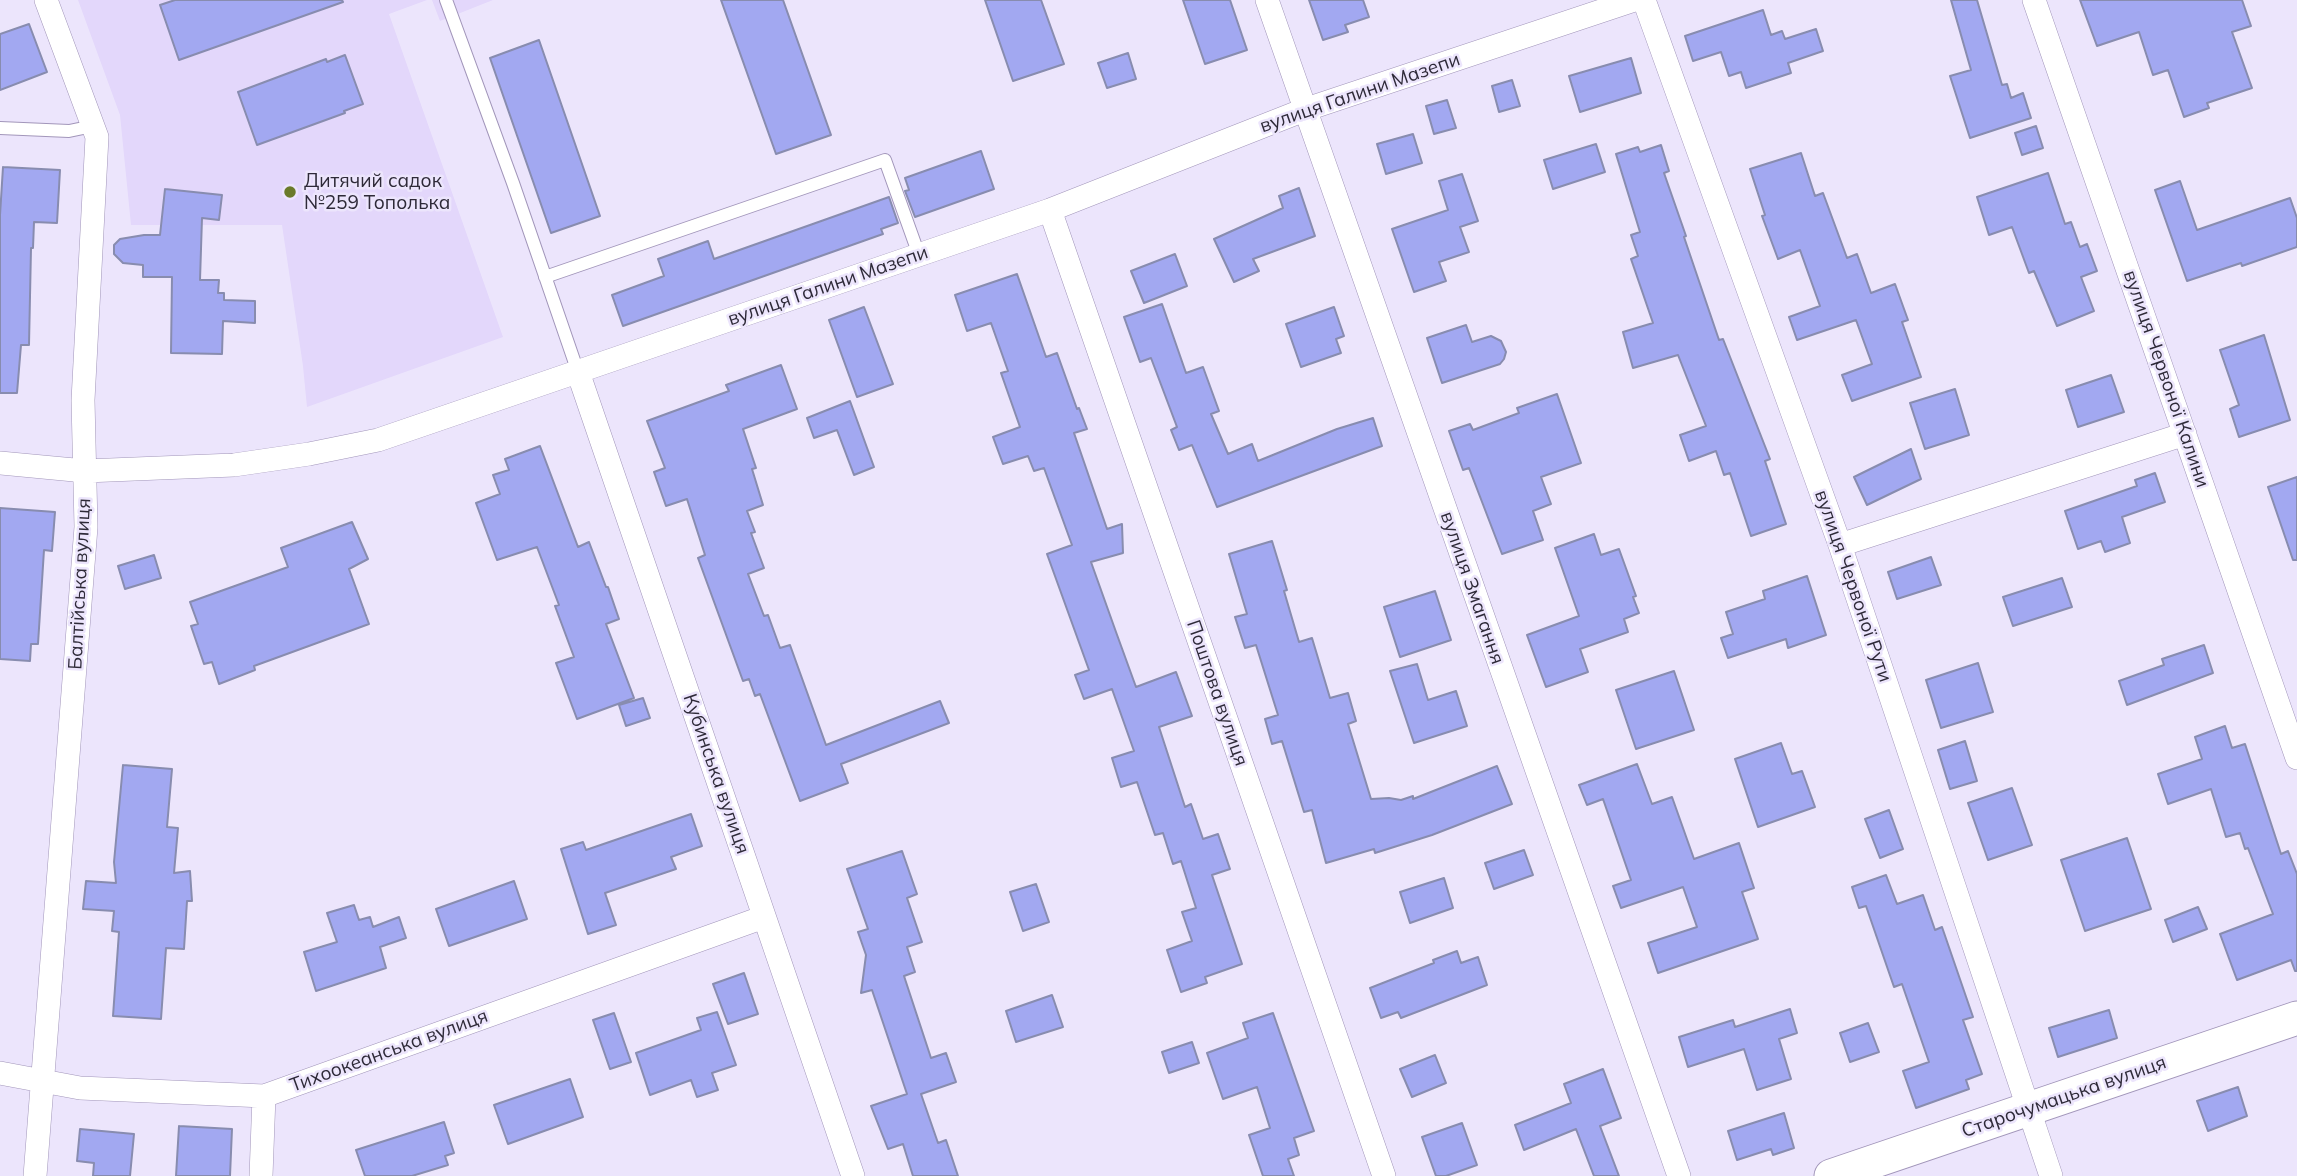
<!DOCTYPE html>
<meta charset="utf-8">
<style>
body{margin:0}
canvas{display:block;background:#ece5fc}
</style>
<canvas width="2297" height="1176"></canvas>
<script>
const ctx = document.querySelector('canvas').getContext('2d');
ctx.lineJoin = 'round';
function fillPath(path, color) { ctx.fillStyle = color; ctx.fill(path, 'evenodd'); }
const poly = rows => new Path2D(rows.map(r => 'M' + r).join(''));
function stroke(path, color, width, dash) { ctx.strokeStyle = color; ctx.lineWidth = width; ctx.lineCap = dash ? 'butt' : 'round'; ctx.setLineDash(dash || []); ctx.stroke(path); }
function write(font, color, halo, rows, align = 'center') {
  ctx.font = font + ' Mulish,sans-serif'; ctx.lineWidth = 5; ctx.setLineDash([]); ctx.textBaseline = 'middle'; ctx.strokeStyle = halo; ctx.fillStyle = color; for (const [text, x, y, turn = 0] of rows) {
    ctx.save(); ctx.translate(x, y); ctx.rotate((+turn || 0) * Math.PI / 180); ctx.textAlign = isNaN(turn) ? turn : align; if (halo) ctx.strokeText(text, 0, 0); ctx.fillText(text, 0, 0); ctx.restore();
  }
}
const built = poly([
 [78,0,427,0,389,14,503,337,307,407,303,366,282,225,131,225,120,115],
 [432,0,493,0,440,21]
]);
const building = poly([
 [175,0,342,0,343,2,179,60,160,5,175,0],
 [721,0,783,0,831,135,776,154,721,0],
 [985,0,1041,0,1064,64,1013,81,985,0],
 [1183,0,1230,0,1247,50,1205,64,1183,0],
 [1309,0,1363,0,1369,17,1345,25,1348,32,1323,40,1309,0],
 [1951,0,1977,0,2002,85,2007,84,2011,98,2023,93,2031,118,1970,138,1950,76,1971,70,1951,0],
 [2080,0,2242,0,2251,26,2232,32,2252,88,2207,103,2209,108,2184,117,2168,70,2153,75,2139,32,2097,46,2080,0],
 [1763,10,1771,35,1782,31,1785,39,1816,29,1823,51,1788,63,1791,73,1746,88,1741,72,1729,76,1721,52,1693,61,1685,36,1763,10],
 [29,24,47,72,0,90,0,34,29,24],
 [539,40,600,216,551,233,490,58,539,40],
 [1128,53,1136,79,1107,88,1098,63,1128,53],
 [345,55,363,104,344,111,345,113,257,145,238,92,326,59,327,62,345,55],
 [1631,58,1641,93,1580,112,1569,76,1631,58],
 [1512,80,1520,106,1499,112,1492,86,1512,80],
 [1447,100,1456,128,1434,134,1426,106,1447,100],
 [2036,126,2043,148,2022,155,2015,133,2036,126],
 [1413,134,1422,163,1386,174,1377,144,1413,134],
 [1596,144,1605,172,1553,189,1544,160,1596,144],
 [1661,145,1669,171,1664,173,1686,236,1684,237,1719,340,1723,339,1770,459,1765,461,1786,524,1751,536,1730,473,1724,475,1716,451,1689,461,1680,435,1706,426,1678,355,1633,368,1623,332,1653,323,1631,259,1638,256,1631,235,1640,232,1616,154,1638,147,1640,152,1661,145],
 [981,151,994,189,915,217,905,191,909,190,905,178,981,151],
 [1801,153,1815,196,1823,193,1847,258,1857,254,1871,293,1895,284,1908,320,1902,322,1921,377,1852,401,1842,375,1872,364,1856,320,1797,340,1789,317,1820,306,1800,250,1778,259,1762,216,1765,215,1750,169,1801,153],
 [3,167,60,170,57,223,34,222,33,248,31,248,29,345,21,345,17,393,0,393,0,215,3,167],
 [2048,173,2065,224,2071,222,2080,247,2087,244,2097,271,2081,277,2094,311,2057,326,2034,271,2029,273,2012,227,1989,235,1977,197,2048,173],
 [1462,174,1478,221,1460,227,1469,252,1439,262,1446,281,1414,292,1392,229,1448,210,1439,181,1462,174],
 [2180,181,2197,230,2290,198,2297,218,2297,247,2242,266,2241,263,2187,281,2155,190,2180,181],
 [1299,188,1315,236,1253,259,1259,271,1234,282,1214,239,1283,208,1279,196,1299,188],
 [165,189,222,195,219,220,202,218,200,280,219,280,218,293,224,293,224,300,255,301,255,323,223,321,222,354,171,353,172,277,143,277,143,265,123,263,114,254,114,245,120,239,144,235,160,235,165,189],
 [889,197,898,223,881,229,883,234,623,326,612,295,664,276,658,259,708,241,714,259,889,197],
 [1175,254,1187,286,1144,303,1131,271,1175,254],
 [1017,274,1046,357,1057,353,1077,409,1079,408,1087,429,1074,433,1107,529,1122,524,1123,553,1091,562,1116,632,1136,687,1176,672,1192,716,1159,727,1185,807,1191,804,1203,839,1218,834,1230,869,1212,875,1242,964,1205,977,1207,983,1181,992,1167,950,1192,941,1182,912,1196,908,1181,861,1173,864,1163,833,1155,835,1137,782,1121,787,1112,758,1134,751,1112,689,1084,699,1075,675,1089,670,1047,554,1072,545,1044,468,1034,471,1028,456,1003,464,993,437,1020,427,1001,373,1008,371,991,323,967,331,955,295,1017,274],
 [1162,304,1186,373,1203,367,1219,411,1211,414,1228,454,1252,444,1258,461,1337,429,1373,418,1382,446,1217,507,1192,445,1179,450,1171,430,1177,427,1151,358,1140,362,1124,317,1162,304],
 [864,307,893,384,857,397,829,320,864,307],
 [1334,307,1344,336,1336,339,1341,353,1301,367,1286,324,1334,307],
 [1466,325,1472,342,1491,336,1501,341,1506,352,1504,359,1500,364,1442,383,1427,338,1466,325],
 [2264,335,2290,420,2239,437,2230,409,2239,405,2220,350,2264,335],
 [781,365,797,409,743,429,756,468,752,469,763,505,747,511,755,532,751,533,764,568,748,574,764,616,768,615,780,648,790,645,826,745,940,701,949,723,841,764,848,783,800,801,760,694,755,696,749,679,743,681,698,558,705,555,687,499,666,506,654,472,665,468,647,421,729,391,726,385,781,365],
 [2111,375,2124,412,2078,427,2066,390,2111,375],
 [1955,389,1969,435,1925,449,1910,403,1955,389],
 [1557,394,1581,463,1541,477,1551,504,1533,511,1543,540,1502,554,1469,468,1463,470,1449,431,1470,424,1473,430,1519,413,1517,408,1557,394],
 [850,401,874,467,854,475,837,430,814,438,807,418,850,401],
 [540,446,578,547,589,542,606,587,608,587,619,619,606,624,634,698,577,719,556,663,574,657,555,606,559,605,537,547,497,560,476,503,500,494,493,475,509,470,505,459,540,446],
 [1911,449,1921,479,1867,505,1854,477,1911,449],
 [2155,473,2165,502,2122,517,2130,543,2105,552,2101,541,2078,549,2065,511,2137,486,2135,480,2155,473],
 [2297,477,2297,560,2293,560,2268,487,2297,477],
 [0,508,55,512,52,551,44,550,38,644,31,644,30,661,0,659,0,508],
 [352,522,368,559,349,569,369,624,254,666,255,670,219,684,212,662,204,664,191,626,198,624,190,602,288,567,281,548,352,522],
 [1594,534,1601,555,1619,549,1636,596,1633,597,1639,613,1624,619,1628,632,1580,649,1588,672,1546,687,1527,635,1579,616,1555,548,1594,534],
 [1272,541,1287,590,1284,591,1299,642,1312,638,1330,698,1348,693,1356,721,1348,724,1371,799,1389,798,1401,800,1413,796,1413,799,1497,766,1512,804,1432,835,1375,853,1374,849,1326,863,1312,810,1304,812,1282,741,1272,744,1265,719,1278,715,1256,645,1245,648,1235,617,1247,614,1229,554,1272,541],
 [154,555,161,578,125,589,118,566,154,555],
 [1931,557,1941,585,1897,599,1888,572,1931,557],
 [1807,576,1826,635,1788,648,1786,639,1728,658,1721,638,1733,634,1726,612,1765,599,1763,591,1807,576],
 [2062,578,2072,607,2013,626,2003,597,2062,578],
 [1435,591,1451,640,1400,657,1384,607,1435,591],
 [2204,645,2213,673,2127,705,2119,681,2164,665,2162,659,2204,645],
 [1978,663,1993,712,1941,728,1926,680,1978,663],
 [1417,664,1428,700,1456,691,1467,726,1414,743,1390,671,1417,664],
 [1674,671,1694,730,1636,749,1616,690,1674,671],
 [643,698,650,718,626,726,619,705,643,698],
 [2225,726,2232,748,2245,744,2281,854,2288,851,2297,874,2297,971,2295,971,2291,960,2237,980,2220,934,2273,914,2248,848,2245,849,2240,833,2226,837,2211,789,2168,804,2158,774,2202,759,2195,737,2225,726],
 [1965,741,1977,781,1950,789,1938,750,1965,741],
 [1781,743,1792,774,1802,771,1815,807,1758,827,1735,759,1781,743],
 [1637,764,1652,804,1672,797,1694,859,1739,843,1754,888,1742,892,1758,939,1658,973,1648,943,1697,927,1683,887,1621,908,1613,886,1631,880,1603,799,1587,805,1579,785,1637,764],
 [123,765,172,769,167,827,178,828,174,873,190,871,192,901,187,901,184,949,166,948,161,1019,113,1016,119,932,112,931,114,911,83,909,86,881,116,883,114,862,123,765],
 [2012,788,2032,845,1988,860,1968,803,2012,788],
 [1889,810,1903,849,1880,858,1865,819,1889,810],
 [691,814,702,846,671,857,676,869,605,893,616,925,588,934,561,849,583,842,586,850,691,814],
 [2127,838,2151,909,2085,931,2061,860,2127,838],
 [1524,850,1533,875,1494,889,1485,863,1524,850],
 [902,851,917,894,907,898,922,942,907,947,915,972,904,976,931,1058,946,1053,956,1082,921,1094,938,1143,946,1140,958,1176,913,1176,903,1144,888,1149,871,1106,907,1094,872,990,861,993,866,955,858,932,868,929,847,869,902,851],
 [1886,875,1897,904,1923,895,1935,930,1942,927,1973,1017,1963,1020,1982,1074,1966,1080,1969,1089,1916,1108,1903,1071,1929,1062,1902,984,1894,987,1866,906,1859,908,1852,887,1886,875],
 [1444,878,1453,908,1410,923,1400,892,1444,878],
 [514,881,527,919,449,946,436,909,514,881],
 [1036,884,1049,922,1023,931,1010,892,1036,884],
 [354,905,359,920,370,917,373,927,399,917,406,938,380,947,386,968,316,991,304,952,337,942,327,913,354,905],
 [2198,907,2207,929,2173,942,2165,920,2198,907],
 [1457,951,1461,963,1478,957,1487,985,1401,1018,1398,1012,1381,1018,1370,988,1434,963,1433,960,1457,951],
 [744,973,758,1014,728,1024,713,984,744,973],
 [1052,995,1063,1027,1016,1042,1006,1011,1052,995],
 [1790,1009,1797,1033,1779,1039,1791,1079,1757,1090,1744,1049,1688,1067,1679,1037,1733,1020,1735,1027,1790,1009],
 [2109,1010,2117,1038,2058,1057,2049,1028,2109,1010],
 [717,1012,736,1065,712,1073,718,1090,697,1097,691,1080,650,1095,636,1053,701,1030,697,1018,717,1012],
 [614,1013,631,1062,610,1069,593,1020,614,1013],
 [1273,1013,1314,1131,1294,1138,1299,1155,1288,1159,1294,1176,1263,1176,1249,1135,1270,1128,1257,1087,1223,1099,1207,1053,1248,1038,1243,1023,1273,1013],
 [1868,1023,1879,1052,1850,1062,1840,1033,1868,1023],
 [1192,1042,1199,1063,1169,1073,1162,1052,1192,1042],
 [1435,1055,1446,1083,1412,1097,1400,1069,1435,1055],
 [1603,1069,1621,1118,1600,1126,1619,1176,1594,1176,1576,1129,1524,1150,1515,1125,1571,1103,1564,1084,1603,1069],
 [570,1079,583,1117,508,1144,494,1105,570,1079],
 [2238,1087,2247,1116,2208,1131,2197,1101,2238,1087],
 [1784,1113,1794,1148,1773,1155,1771,1149,1737,1160,1728,1131,1784,1113],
 [444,1122,454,1153,445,1156,448,1165,412,1176,365,1176,356,1150,444,1122],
 [1462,1123,1477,1165,1446,1176,1436,1176,1422,1137,1462,1123],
 [179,1126,232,1129,230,1176,176,1176,179,1126],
 [80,1129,134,1134,130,1176,93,1176,94,1163,77,1161,80,1129]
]);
const lane = poly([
 [446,0,513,183,578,372],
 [0,128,69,131,93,126],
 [545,277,885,160,919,255]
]);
const street = poly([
 [1267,0,1679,1176],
 [1644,0,1840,545,2051,1176],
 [2034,0,2297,758],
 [1050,210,1384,1176],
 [578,372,853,1176],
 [0,463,85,471,234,465,309,454,378,440,1050,210,1304,110,1634,0],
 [1840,545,2185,434],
 [0,1073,80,1088,264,1096,764,917],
 [35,1176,86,527,83,400,97,137,46,0],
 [261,1176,264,1096]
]);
const secondary = poly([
 [1831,1176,2297,1018]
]);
const markers = [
 [290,192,7,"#6a7a29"]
];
const streetNames = [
 ["вулиця Галини Мазепи",1360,93,-19],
 ["вулиця Галини Мазепи",828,286,-19],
 ["вулиця Червоної Калини",2166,379,71],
 ["Балтійська вулиця",80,584,-87],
 ["вулиця Червоної Рути",1853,586,71],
 ["вулиця Змагання",1472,588,71],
 ["Поштова вулиця",1217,693,71],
 ["Кубинська вулиця",716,774,71],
 ["Тихоокеанська вулиця",389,1051,-20],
 ["Старочумацька вулиця",2064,1097,-19]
];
const poiNames = [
 ["Дитячий садок",304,181],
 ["№259 Тополька",304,203]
];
fillPath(built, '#e3d7fb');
fillPath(building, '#a2a8f1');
stroke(building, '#888caf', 2);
stroke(lane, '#a296ba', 14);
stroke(street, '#a296ba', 24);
stroke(secondary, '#a296ba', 35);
stroke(lane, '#fff', 12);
stroke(street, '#fff', 23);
stroke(secondary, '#fff', 33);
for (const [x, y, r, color] of markers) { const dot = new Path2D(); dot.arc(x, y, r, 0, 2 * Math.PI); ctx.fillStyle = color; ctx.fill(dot); stroke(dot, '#ece5fc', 2.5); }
write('19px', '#2e2a38', '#ece5fc', streetNames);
write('19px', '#2e2a38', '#ece5fc', poiNames, 'left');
</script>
